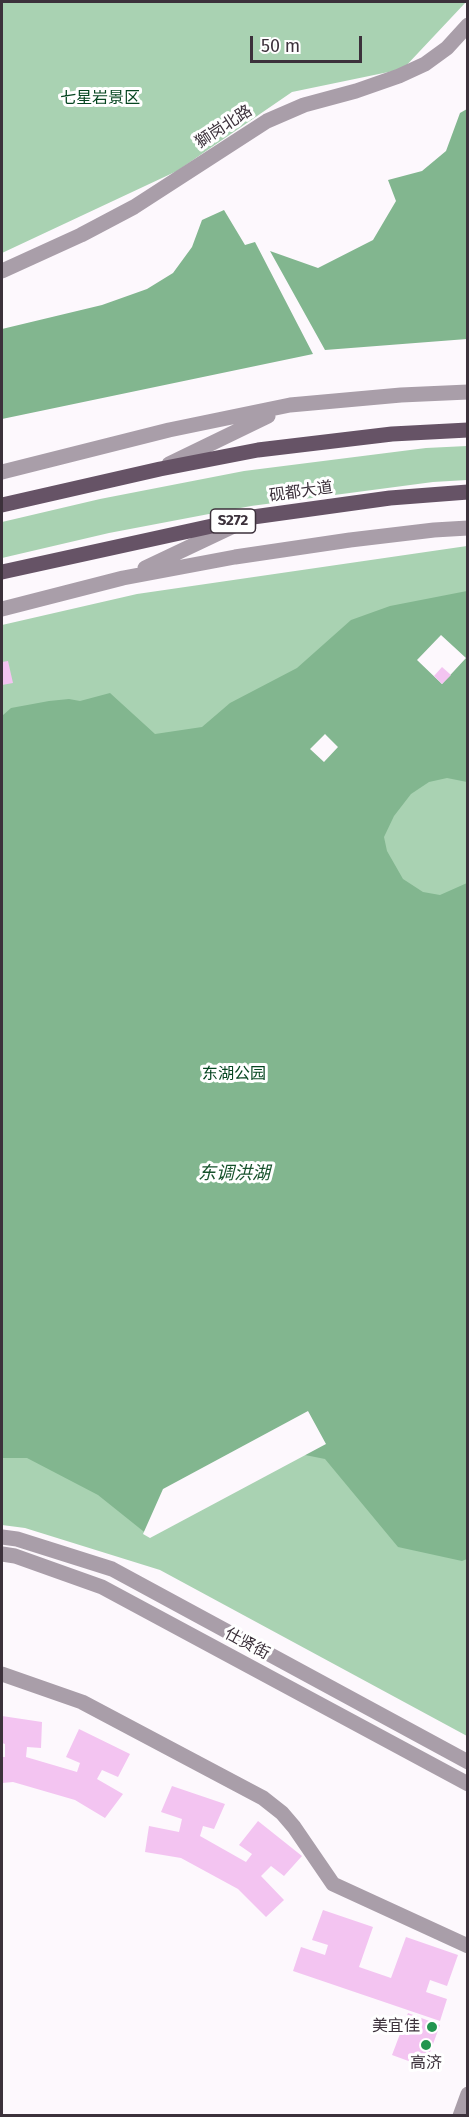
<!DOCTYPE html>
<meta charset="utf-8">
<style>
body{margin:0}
#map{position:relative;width:469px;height:2117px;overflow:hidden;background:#fdf8fd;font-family:"Fira Sans",sans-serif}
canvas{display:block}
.frame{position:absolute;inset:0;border:3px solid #3c313b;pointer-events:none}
.scale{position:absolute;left:250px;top:36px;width:112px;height:27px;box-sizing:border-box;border:3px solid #3c313b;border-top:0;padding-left:8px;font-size:18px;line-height:21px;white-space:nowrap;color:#3c313b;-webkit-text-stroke:4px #fff;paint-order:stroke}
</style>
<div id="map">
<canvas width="469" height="2117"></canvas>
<div class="frame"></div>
<div class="scale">50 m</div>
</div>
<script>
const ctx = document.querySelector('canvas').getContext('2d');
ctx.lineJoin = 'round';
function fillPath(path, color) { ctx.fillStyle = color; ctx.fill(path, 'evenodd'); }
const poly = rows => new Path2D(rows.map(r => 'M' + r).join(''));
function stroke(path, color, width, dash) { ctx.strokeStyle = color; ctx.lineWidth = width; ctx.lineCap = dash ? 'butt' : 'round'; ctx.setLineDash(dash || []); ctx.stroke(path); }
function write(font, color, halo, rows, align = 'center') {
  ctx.font = font + ' "Fira Sans","Noto Sans SC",sans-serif'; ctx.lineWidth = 6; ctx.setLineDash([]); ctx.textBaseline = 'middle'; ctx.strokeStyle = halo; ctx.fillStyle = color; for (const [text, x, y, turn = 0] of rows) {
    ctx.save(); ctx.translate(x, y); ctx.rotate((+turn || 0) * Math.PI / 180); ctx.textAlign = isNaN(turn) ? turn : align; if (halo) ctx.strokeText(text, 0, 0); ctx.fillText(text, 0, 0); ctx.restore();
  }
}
const green = poly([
 [2,2,466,2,403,69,292,92,177,171,2,253],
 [467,446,467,480,433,482,251,506,109,533,2,558,2,522,100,499,244,471,426,448],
 [467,546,467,1736,160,1570,25,1528,2,1525,2,625,137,594]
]);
const water = poly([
 [467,109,467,339,325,350,270,251,318,268,373,240,396,201,388,180,422,171,446,151,460,113],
 [224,210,245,245,255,242,313,354,2,419,2,329,102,305,147,289,173,273,192,247,202,220],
 [467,591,467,782,447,778,429,782,411,794,394,816,384,837,387,851,403,879,423,892,440,895,467,883,467,1559,462,1561,398,1547,325,1459,300,1454,148,1535,98,1495,27,1458,2,1458,2,716,11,708,49,701,69,699,80,701,110,693,155,734,202,727,230,703,297,668,351,620,390,606]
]);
const pier = poly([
 [441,635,466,658,442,684,417,660],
 [325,734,338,747,324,762,310,749],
 [308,1411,326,1444,150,1538,143,1534,163,1489]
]);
const building = poly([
 [8,661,13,683,2,685,2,662],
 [442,667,451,675,442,684,434,676],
 [2,1716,42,1722,41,1748,27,1747,26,1757,77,1772,80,1763,66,1757,79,1729,130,1754,118,1777,102,1770,97,1779,123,1794,105,1818,75,1800,13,1782,2,1783,2,1757,5,1757,5,1744,2,1743],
 [172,1786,225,1804,214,1829,203,1826,200,1836,246,1862,252,1854,239,1845,258,1821,302,1856,284,1876,271,1866,261,1876,284,1900,266,1917,238,1889,181,1858,145,1852,149,1826,179,1832,182,1819,161,1812],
 [323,1910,373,1927,359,1967,391,1978,406,1937,458,1955,447,1986,430,1980,426,1992,447,1999,440,2021,293,1971,301,1947,325,1955,328,1945,312,1940],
 [408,2013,440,2025,429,2055,414,2063,392,2055]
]);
const minor = poly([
 [2,271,81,235,134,207,267,121,304,105,356,91,399,76,425,64,447,48,468,25],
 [169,464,268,416],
 [2,472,169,430,290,405,401,395,468,392],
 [145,568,240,523],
 [2,609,123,578,235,557,350,540,434,530,468,528],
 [2,1537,17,1539,112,1569,468,1762],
 [2,1554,15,1556,102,1587,468,1784],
 [2,1674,82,1702,263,1798,282,1813,294,1827,333,1884,468,1946],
 [460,2116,468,2094]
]);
const major = poly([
 [2,505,160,469,258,450,392,434,468,430],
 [2,572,253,517,390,498,468,492]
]);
const markers = [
 [432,2027,6,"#22954f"],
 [426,2045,6,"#22954f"]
];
const shields = [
 [233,521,45]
];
const shieldNames = [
 ["S272",233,521]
];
const parkNames = [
 ["七星岩景区",100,99],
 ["东湖公园",234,1075]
];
const streetNames = [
 ["獅岗北路",224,127,-33],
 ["砚都大道",301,492,-8],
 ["仕贤街",247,1644,28]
];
const poiNames = [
 ["美宜佳",420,2027],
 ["高济",426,2064,"center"]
];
const waterNames = [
 ["东调洪湖",234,1174]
];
fillPath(green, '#a9d2b2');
fillPath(water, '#82b68f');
fillPath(pier, '#fdf8fd');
fillPath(building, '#f3c4f1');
stroke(minor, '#a99ea9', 15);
stroke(major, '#665366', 15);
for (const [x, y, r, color] of markers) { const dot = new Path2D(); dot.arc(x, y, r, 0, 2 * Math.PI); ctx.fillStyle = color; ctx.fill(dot); stroke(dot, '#fff', 2); }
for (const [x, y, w] of shields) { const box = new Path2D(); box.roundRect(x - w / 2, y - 12, w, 24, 4.5); ctx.fillStyle = '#fff'; ctx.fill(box); stroke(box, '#3c313b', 1.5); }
write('bold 15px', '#3c313b', null, shieldNames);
write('16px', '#064621', '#fff', parkNames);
write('16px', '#3c313b', '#fff', streetNames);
write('16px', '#3c313b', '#fff', poiNames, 'right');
write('italic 18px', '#17522c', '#fff', waterNames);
</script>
